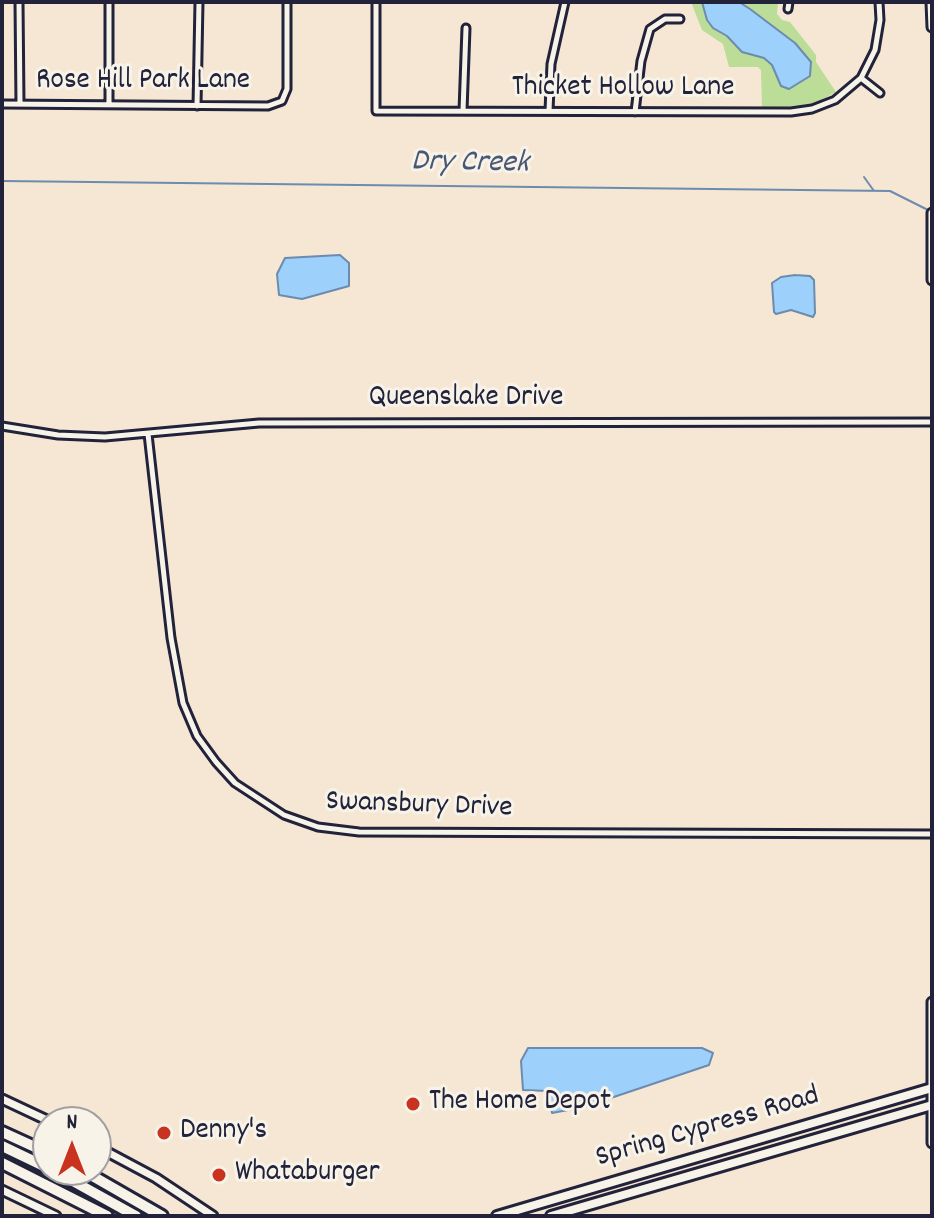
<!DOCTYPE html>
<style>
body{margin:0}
#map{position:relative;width:934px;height:1218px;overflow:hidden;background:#f5e7d3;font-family:Dekko,sans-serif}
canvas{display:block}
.frame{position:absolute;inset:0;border:4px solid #22223b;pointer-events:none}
.north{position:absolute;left:32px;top:1106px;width:80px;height:80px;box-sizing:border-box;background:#f7f3e8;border:2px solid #a29fa3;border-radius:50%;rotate:0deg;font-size:22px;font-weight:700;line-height:32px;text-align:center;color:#22223b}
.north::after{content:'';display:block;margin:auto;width:28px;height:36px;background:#c8321e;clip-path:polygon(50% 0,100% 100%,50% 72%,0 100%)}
</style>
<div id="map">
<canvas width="934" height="1218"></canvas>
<div class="frame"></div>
<div class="north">N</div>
</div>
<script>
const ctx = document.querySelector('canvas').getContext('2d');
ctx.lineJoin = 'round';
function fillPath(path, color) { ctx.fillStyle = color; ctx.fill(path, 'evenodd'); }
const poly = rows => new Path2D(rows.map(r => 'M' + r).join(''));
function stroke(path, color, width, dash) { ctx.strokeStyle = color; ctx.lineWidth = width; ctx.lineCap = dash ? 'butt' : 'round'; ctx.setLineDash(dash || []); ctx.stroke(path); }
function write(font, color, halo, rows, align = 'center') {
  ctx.font = font + ' Dekko,sans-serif'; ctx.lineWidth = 6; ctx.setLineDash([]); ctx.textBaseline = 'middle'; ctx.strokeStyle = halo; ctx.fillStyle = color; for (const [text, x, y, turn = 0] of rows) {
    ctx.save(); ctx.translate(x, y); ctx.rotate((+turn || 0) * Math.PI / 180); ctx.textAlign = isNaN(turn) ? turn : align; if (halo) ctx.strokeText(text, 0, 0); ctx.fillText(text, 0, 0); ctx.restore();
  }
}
const green = poly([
 [691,2,778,2,777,14,782,20,790,22,816,55,816,62,836,92,816,103,793,107,762,107,761,70,758,67,729,67,723,44,702,30]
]);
const water = poly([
 [702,2,739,2,750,9,795,43,811,62,810,76,789,89,781,86,772,65,764,58,742,52,727,36,713,28,707,20,702,2],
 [340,255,349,263,349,286,302,299,279,295,277,274,285,258,340,255],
 [795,275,810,276,814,280,815,313,813,317,791,310,776,314,774,312,772,283,781,277,795,275],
 [528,1048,702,1048,713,1053,709,1065,584,1107,552,1113,548,1091,523,1090,521,1061,528,1048]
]);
const stream = poly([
 [864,177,874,191],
 [2,181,890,191,932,212]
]);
const minor = poly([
 [19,2,20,104],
 [376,2,376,111,791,112,812,109,835,100,861,78,875,50,880,20,879,2],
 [788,9,789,2],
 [861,78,880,93],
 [2,104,268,106,282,101,287,89,287,2],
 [109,105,109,2],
 [197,106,199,2],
 [463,111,466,28],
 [549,111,551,64,565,2],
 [635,112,641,61,650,29,665,19,680,19],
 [2,426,58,435,105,437,259,423,932,422],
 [148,434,171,638,183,703,197,736,216,762,235,783,284,815,318,827,359,832,932,834]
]);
const tertiary = poly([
 [931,2,932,27],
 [932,213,932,280],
 [932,1002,932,1143]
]);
const secondary = poly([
 [2,1099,51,1122],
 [96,1146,156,1178,213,1216],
 [2,1190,56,1216]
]);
const primary = poly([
 [497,1216,932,1088],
 [551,1216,932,1105]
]);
const motorway = poly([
 [2,1132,48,1153],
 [2,1146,48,1168],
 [2,1163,107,1216],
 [53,1170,136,1216],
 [82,1170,162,1216]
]);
const markers = [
 [413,1104,8,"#c8321e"],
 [164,1133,8,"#c8321e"],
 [219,1175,8,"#c8321e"]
];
const streetNames = [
 ["Rose Hill Park Lane",143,83],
 ["Thicket Hollow Lane",623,90],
 ["Queenslake Drive",466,400],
 ["Swansbury Drive",419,807,2],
 ["Spring Cypress Road",708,1129,-16]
];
const poiNames = [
 ["The Home Depot",429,1104],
 ["Denny's",180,1133],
 ["Whataburger",235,1175]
];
const waterNames = [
 ["Dry Creek",470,165,1]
];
fillPath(green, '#bbdd97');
fillPath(water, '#9dd1fb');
stroke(water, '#6c8bae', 2);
stroke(stream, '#6c8bae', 2);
stroke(minor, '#22223b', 11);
stroke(tertiary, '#22223b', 13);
stroke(secondary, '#22223b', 13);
stroke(primary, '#22223b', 14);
stroke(motorway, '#22223b', 16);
stroke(minor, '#f7f3e8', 5);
stroke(tertiary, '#f7f3e8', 7);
stroke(secondary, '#f7f3e8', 7);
stroke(primary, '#f7f3e8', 8);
stroke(motorway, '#f7f3e8', 10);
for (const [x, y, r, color] of markers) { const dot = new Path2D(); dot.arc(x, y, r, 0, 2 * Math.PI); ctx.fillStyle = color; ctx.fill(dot); stroke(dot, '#f7f3e8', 3); }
write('30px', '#22223b', '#f7f3e8', streetNames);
write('30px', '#22223b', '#f7f3e8', poiNames, 'left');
write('italic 32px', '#475775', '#f7f3e8', waterNames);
</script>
